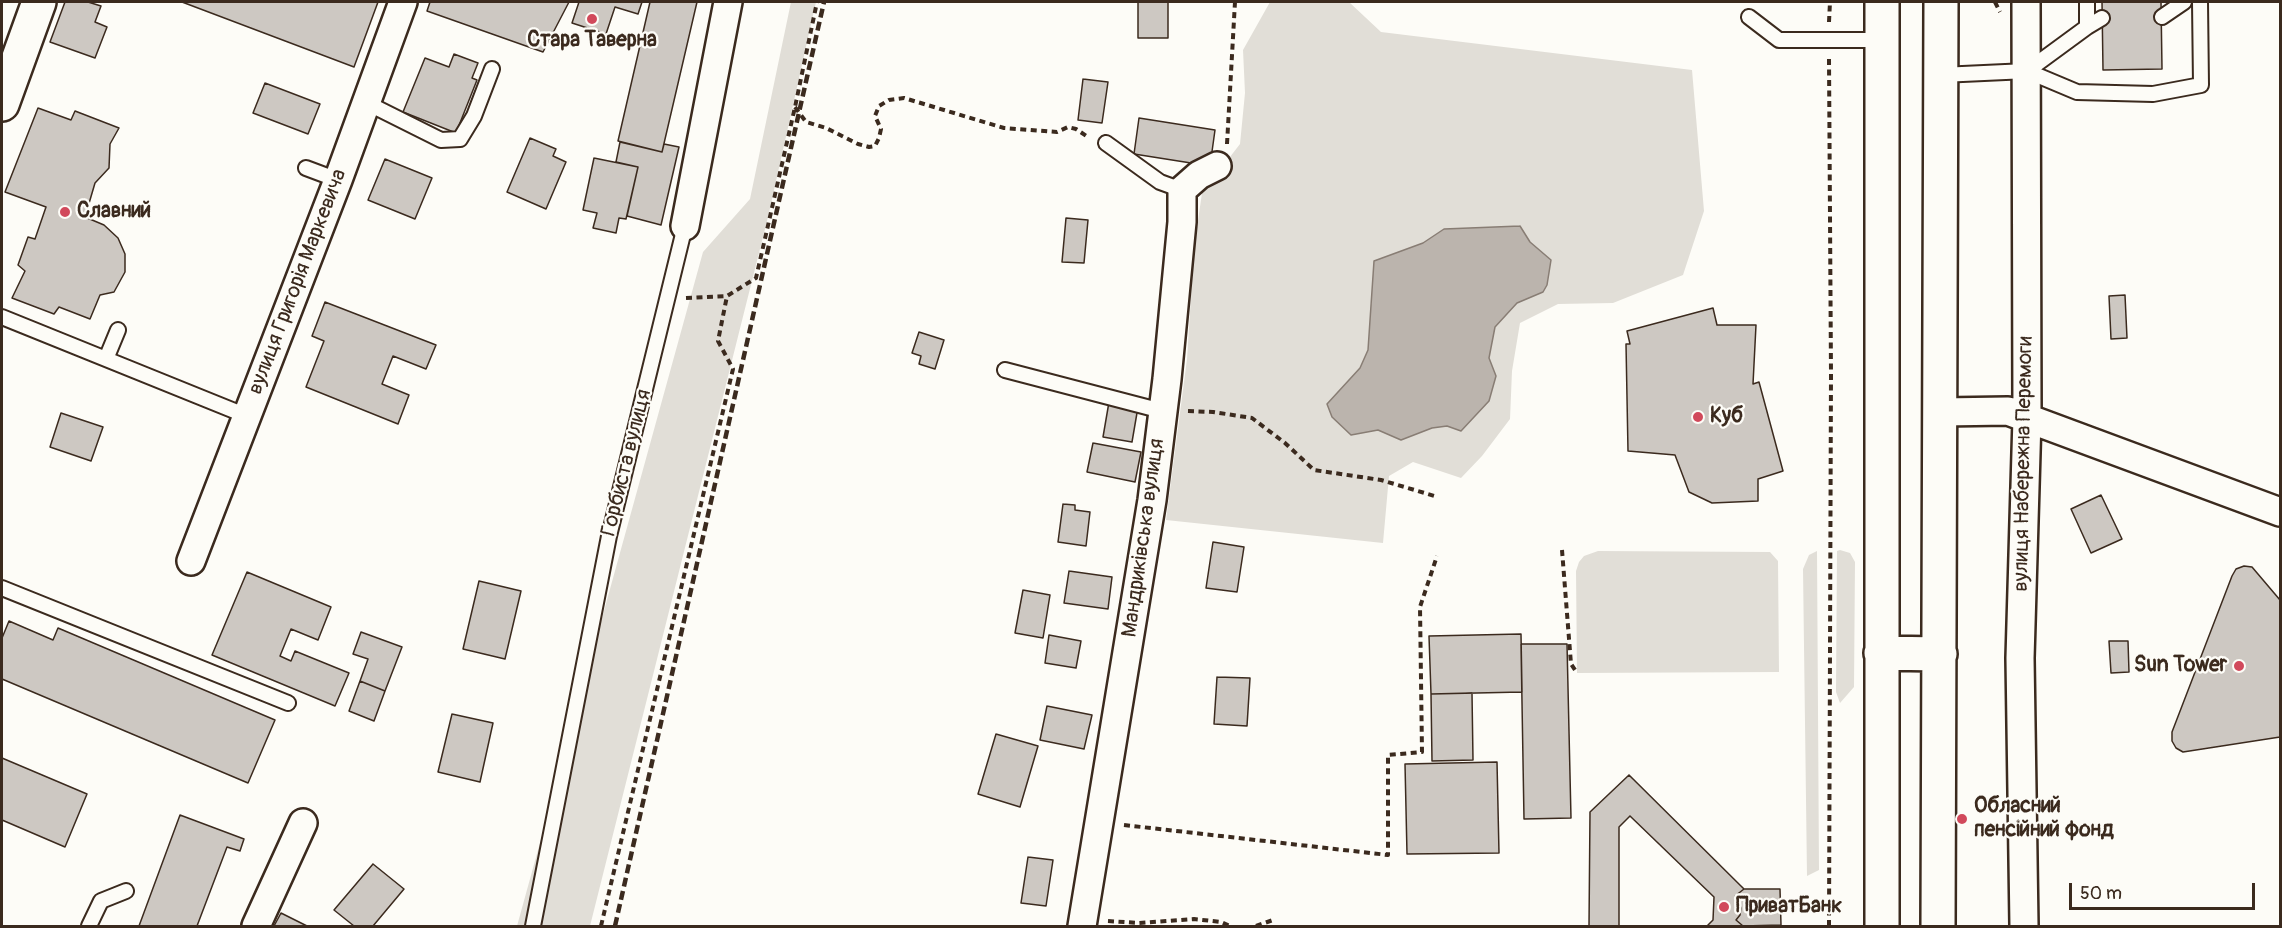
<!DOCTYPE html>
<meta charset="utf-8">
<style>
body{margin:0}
#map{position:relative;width:2282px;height:928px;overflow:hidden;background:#fdfcf7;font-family:Pangolin,sans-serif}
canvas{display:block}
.frame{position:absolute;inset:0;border:3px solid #3b2a1e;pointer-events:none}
.scale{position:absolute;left:2069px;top:883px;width:186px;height:27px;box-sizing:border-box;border:3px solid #3b2a1e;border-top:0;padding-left:8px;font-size:18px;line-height:21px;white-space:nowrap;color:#3b2a1e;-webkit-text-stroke:4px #fdfcf7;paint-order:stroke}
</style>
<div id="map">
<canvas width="2282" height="928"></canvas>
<div class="frame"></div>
<div class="scale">50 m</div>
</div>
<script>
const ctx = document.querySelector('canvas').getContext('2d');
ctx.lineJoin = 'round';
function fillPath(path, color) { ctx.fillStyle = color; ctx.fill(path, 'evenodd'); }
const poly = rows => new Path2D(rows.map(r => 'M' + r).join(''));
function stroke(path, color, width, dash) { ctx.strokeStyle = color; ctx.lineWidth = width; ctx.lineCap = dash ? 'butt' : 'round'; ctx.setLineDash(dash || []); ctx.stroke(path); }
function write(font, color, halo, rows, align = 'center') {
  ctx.font = font + ' Pangolin,sans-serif'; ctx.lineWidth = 4.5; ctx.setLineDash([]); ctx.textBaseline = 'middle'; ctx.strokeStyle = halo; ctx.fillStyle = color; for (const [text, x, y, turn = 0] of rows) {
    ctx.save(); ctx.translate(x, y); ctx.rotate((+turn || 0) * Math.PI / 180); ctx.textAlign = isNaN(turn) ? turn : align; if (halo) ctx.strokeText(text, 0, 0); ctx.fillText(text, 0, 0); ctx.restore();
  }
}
const green = poly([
 [791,2,816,2,768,217,590,926,517,926,703,252,750,199],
 [1270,2,1349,2,1381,32,1692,70,1704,211,1683,275,1613,303,1558,304,1520,323,1512,371,1510,419,1482,456,1461,478,1413,462,1389,476,1383,543,1166,520,1187,359,1194,248,1202,193,1240,144,1245,93,1243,50],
 [1519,226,1530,242,1551,260,1543,292,1517,303,1495,327,1489,358,1496,376,1489,401,1461,431,1447,426,1432,428,1401,440,1378,430,1351,434,1327,404,1360,368,1368,350,1374,261,1423,243,1444,229],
 [1840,550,1850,553,1855,562,1854,687,1840,703,1836,692,1837,551],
 [1598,551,1770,552,1778,561,1779,672,1577,673,1576,571,1579,562,1584,556],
 [1817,551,1819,870,1807,876,1803,569,1809,555]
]);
const water = poly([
 [1520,226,1530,242,1551,260,1547,285,1543,292,1517,303,1495,327,1489,358,1496,376,1489,401,1461,431,1447,426,1432,428,1401,440,1378,430,1351,435,1332,417,1327,404,1360,368,1368,350,1374,261,1423,243,1444,229,1520,226]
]);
const building = poly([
 [65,2,88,2,101,6,95,22,107,27,95,58,50,42,65,2],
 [182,2,378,2,354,67,182,2],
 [430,2,569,2,543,52,427,11,430,2],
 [579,2,642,2,638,14,615,7,606,34,572,23,579,2],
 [650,2,697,2,662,152,618,141,650,2],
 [1138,2,1168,2,1168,38,1138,38,1138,2],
 [2102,2,2161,2,2162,69,2103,70,2102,2],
 [454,54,478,63,472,78,477,80,456,133,403,112,425,58,449,67,454,54],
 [1083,79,1108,82,1102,123,1078,120,1083,79],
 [265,83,320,104,308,134,253,113,265,83],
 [38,108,71,120,75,111,119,128,110,144,109,168,95,183,85,217,104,225,118,238,125,254,125,272,114,292,100,295,90,319,59,307,54,314,12,298,25,271,18,265,28,237,35,239,46,207,5,192,38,108],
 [1139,118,1215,130,1210,166,1134,154,1139,118],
 [530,138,556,149,553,156,566,162,546,209,507,192,530,138],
 [620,142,662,152,664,144,679,147,661,225,627,216,638,167,616,162,620,142],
 [594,158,638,167,626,219,619,218,616,233,593,228,597,213,583,210,594,158],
 [385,159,432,178,415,219,368,200,385,159],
 [1066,218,1088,220,1084,263,1062,262,1066,218],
 [2125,295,2127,338,2111,339,2109,296,2125,295],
 [325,302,436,345,426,369,393,356,382,384,409,395,398,424,306,387,324,341,312,336,325,302],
 [1713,308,1717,325,1756,325,1753,384,1759,382,1783,471,1758,479,1758,501,1712,503,1689,492,1675,455,1628,451,1626,344,1630,344,1627,331,1713,308],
 [919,332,944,340,935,369,919,364,921,356,912,353,919,332],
 [1109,402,1138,407,1132,442,1103,437,1109,402],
 [61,413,103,427,91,461,50,447,61,413],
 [1093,443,1141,452,1135,482,1087,472,1093,443],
 [2101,495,2122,539,2091,553,2071,509,2101,495],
 [1063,504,1075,505,1075,510,1090,512,1086,546,1058,542,1063,504],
 [1213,542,1244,547,1237,592,1206,588,1213,542],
 [2244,566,2252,567,2280,600,2280,737,2183,752,2176,748,2172,741,2172,732,2232,576,2236,569,2244,566],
 [1069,571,1112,577,1108,609,1064,603,1069,571],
 [247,572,331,607,318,640,291,629,280,656,291,661,295,651,349,673,335,706,212,655,247,572],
 [479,581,521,591,505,659,463,649,479,581],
 [1023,590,1050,595,1043,638,1015,633,1023,590],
 [9,621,53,640,58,628,275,720,248,783,2,679,2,638,9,621],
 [361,632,402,647,385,691,360,681,368,659,353,654,361,632],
 [1521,634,1522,692,1431,694,1429,636,1521,634],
 [1049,635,1081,641,1076,668,1045,663,1049,635],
 [2109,641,2128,641,2129,672,2111,673,2109,641],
 [1521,644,1567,644,1571,818,1524,819,1521,644],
 [1217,677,1250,678,1247,726,1214,724,1217,677],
 [360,681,385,691,374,721,349,711,360,681],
 [1472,693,1473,760,1432,761,1431,694,1472,693],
 [1047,706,1092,715,1084,749,1040,740,1047,706],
 [452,714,493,723,480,782,438,772,452,714],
 [996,734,1038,746,1020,807,978,794,996,734],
 [2,758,87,794,65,847,2,820,2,758],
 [1497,762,1499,853,1407,854,1405,764,1497,762],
 [1629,775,1744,889,1735,896,1741,908,1740,915,1736,920,1743,926,1589,926,1590,812,1629,775],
 [180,815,244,839,240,851,227,847,197,926,139,926,180,815],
 [1630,816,1714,897,1713,920,1707,926,1619,926,1619,827,1630,816],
 [1028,857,1053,860,1046,906,1021,903,1028,857],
 [373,864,404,889,373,926,354,926,334,910,373,864],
 [1744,889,1780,889,1781,925,1743,926,1736,920,1740,915,1741,908,1735,896,1744,889],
 [281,913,307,926,274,926,281,913]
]);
const path = poly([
 [1995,2,2000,12],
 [1829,22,1830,2],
 [1829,59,1831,374,1829,926],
 [795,107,806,122,826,128,858,144,869,147,875,146,879,138,881,129,875,116,879,106,889,100,904,98,1004,128,1057,132,1068,127,1076,129,1088,137],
 [1227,144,1235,2],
 [686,298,727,296,756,278,795,107,817,2],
 [1188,411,1213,412,1252,418,1285,443,1314,470,1381,480,1438,497],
 [1562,550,1571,664,1577,673],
 [1124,825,1388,855,1388,755,1422,752,1420,607,1437,556],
 [1108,921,1139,923,1194,919,1221,922,1230,926],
 [601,926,733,369,718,341,727,296],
 [1256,926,1273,920]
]);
const lane = poly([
 [1749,17,1779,40,1882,40],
 [2162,17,2184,2],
 [2087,27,2087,2],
 [2027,71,2087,27,2102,18],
 [1941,75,2027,71,2077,92,2153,94,2201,85,2200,2],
 [367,103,441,140,460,139,474,116,492,69],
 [1106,143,1160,182,1182,190],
 [306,168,338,180],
 [2,317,247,416],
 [106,359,118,330],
 [1005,370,1162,411],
 [2,588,288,703],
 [89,926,101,901,126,891],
 [533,926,609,536,685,226]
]);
const street = poly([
 [685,226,728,2],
 [1941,412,2008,411,2280,512],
 [191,561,338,180,403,2],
 [256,926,303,823],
 [1082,926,1152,500,1167,379,1182,222,1182,190,1199,175,1217,166],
 [2024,926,2020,658,2027,418,2026,2]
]);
const secondary = poly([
 [2,104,39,2]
]);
const primary = poly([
 [1881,653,1940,654],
 [1882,926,1882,2],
 [1938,926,1941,2]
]);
const rail = poly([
 [615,926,824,2]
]);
const markers = [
 [592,19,6,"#d1495b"],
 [65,212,6,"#d1495b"],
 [1698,417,6,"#d1495b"],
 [2239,666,6,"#d1495b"],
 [1962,819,6,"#d1495b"],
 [1724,907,6,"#d1495b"]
];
const poiNames = [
 ["Стара Таверна",592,41,"center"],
 ["Славний",77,212],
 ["Куб",1710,417],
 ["Sun Tower",2227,666,"right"],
 ["Обласний",1974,807],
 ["пенсійний фонд",1974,831],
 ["ПриватБанк",1736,907]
];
const streetNames = [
 ["вулиця Григорія Маркевича",298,282,-69],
 ["Горбиста вулиця",627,463,-76],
 ["вулиця Набережна Перемоги",2024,464,-89],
 ["Мандриківська вулиця",1144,538,-82]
];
fillPath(green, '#e1ded7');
fillPath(water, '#bbb4ad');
stroke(water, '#887d74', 1.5);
fillPath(building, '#cdc8c2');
stroke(building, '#3b2a1e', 1.5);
stroke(lane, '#3b2a1e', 18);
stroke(street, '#3b2a1e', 32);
stroke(secondary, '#3b2a1e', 38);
stroke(primary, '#3b2a1e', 38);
stroke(path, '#3b2a1e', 4, [6, 4.5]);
stroke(lane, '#fdfcf7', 14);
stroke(street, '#fdfcf7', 27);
stroke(secondary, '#fdfcf7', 33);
stroke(primary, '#fdfcf7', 33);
stroke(rail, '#3b2a1e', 4.5, [9, 4.5]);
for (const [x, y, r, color] of markers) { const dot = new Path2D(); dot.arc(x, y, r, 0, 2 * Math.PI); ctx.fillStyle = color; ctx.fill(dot); stroke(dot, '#fdfcf7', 2); }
write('bold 21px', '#3b2a1e', '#fdfcf7', poiNames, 'left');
write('21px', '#3b2a1e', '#fdfcf7', streetNames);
</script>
